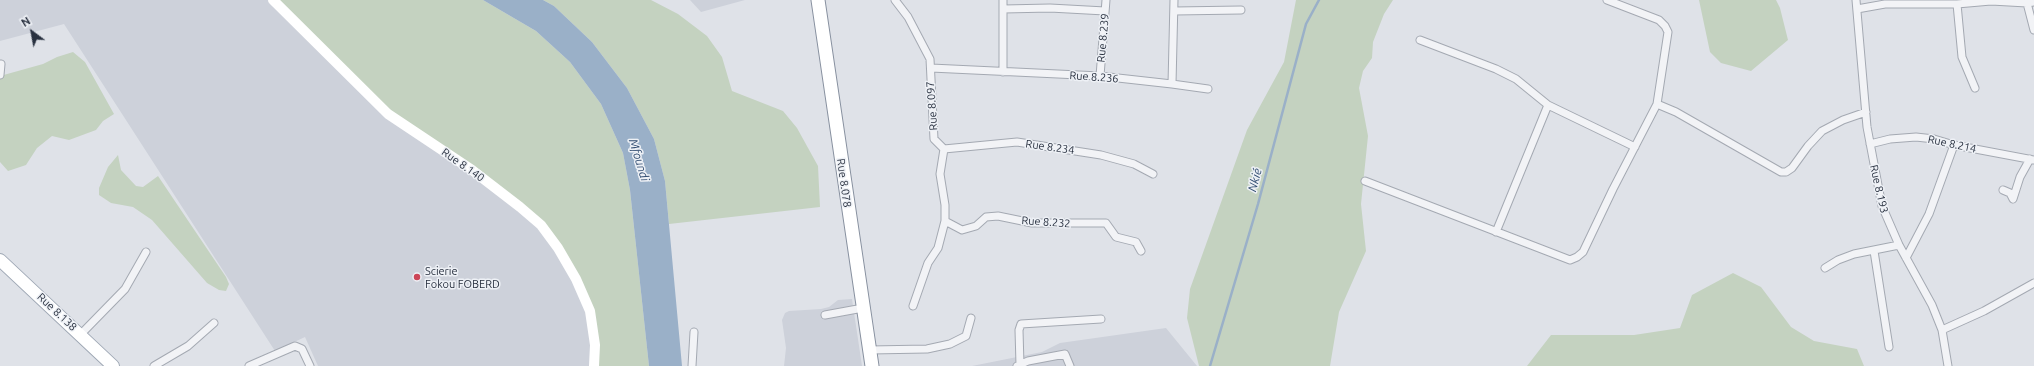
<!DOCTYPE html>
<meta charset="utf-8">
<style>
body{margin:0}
#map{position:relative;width:2034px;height:366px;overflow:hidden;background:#dfe2e8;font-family:Ubuntu,sans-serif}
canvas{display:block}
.north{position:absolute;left:12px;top:12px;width:40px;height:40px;-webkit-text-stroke:3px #eef1f6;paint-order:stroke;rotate:328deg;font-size:11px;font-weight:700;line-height:16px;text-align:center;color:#28303f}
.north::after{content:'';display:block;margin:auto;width:14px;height:18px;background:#28303f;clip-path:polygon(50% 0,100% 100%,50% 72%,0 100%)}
</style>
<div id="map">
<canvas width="2034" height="366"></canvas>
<div class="north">N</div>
</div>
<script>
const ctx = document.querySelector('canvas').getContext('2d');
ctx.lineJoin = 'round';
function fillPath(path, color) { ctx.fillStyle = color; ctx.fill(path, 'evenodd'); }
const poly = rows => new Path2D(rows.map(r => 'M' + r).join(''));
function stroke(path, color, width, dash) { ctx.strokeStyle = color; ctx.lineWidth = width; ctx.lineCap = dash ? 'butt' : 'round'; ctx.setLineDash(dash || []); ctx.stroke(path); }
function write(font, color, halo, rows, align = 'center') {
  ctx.font = font + ' Ubuntu,sans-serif'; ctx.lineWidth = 3; ctx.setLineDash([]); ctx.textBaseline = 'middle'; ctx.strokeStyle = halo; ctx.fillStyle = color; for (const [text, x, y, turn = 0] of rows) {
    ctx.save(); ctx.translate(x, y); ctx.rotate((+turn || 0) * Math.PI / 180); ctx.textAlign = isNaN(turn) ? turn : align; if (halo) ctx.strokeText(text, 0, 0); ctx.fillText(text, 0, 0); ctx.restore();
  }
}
const built = poly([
 [0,0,273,0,541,225,590,311,594,366,318,366,305,337,275,351,64,24,0,41],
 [690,0,745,0,701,12],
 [852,299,862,366,784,366,786,348,782,320,785,313,789,311,821,309,829,307,838,300],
 [1166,328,1197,366,972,366,1042,352,1060,343]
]);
const green = poly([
 [273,0,483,0,536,31,570,62,601,104,623,153,630,190,649,366,594,366,590,311,541,225,388,114],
 [543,0,651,0,678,14,707,36,722,57,732,91,783,111,797,128,818,166,820,207,669,224,665,181,654,139,627,88,592,42,554,6],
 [1296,0,1393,0,1384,14,1373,42,1372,58,1363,71,1359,88,1368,136,1361,204,1366,251,1339,312,1330,366,1199,366,1187,318,1190,289,1247,130,1284,62],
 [1699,0,1776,0,1780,8,1788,40,1751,71,1721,63,1710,52],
 [73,52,85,62,114,114,103,121,96,130,69,140,52,136,37,148,26,165,8,171,0,162,0,76,43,64,57,57],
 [118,155,121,170,136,186,143,187,158,176,226,277,229,284,226,291,219,290,207,283,152,220,133,207,111,203,99,195,99,188,108,167],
 [1733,273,1761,287,1791,327,1814,341,1857,349,1864,366,1527,366,1551,335,1634,335,1680,328,1692,295]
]);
const water = poly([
 [483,0,543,0,554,6,592,42,627,88,654,139,665,181,682,366,649,366,630,190,623,153,601,104,570,62,536,31]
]);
const stream = poly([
 [1210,366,1258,204,1306,24,1319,0]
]);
const street = poly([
 [895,0,908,17,930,59,934,139,944,149,940,174,945,205,945,221,938,248,928,263,913,306],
 [1003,0,1003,72],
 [1607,0,1659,20,1665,26,1668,32,1657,104],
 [1856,0,1867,127,1882,206,1899,245,1932,305,1942,330,1948,366],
 [2026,0,2027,3,2034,2],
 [1957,4,1962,57,1975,88],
 [1004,9,1050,8,1105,11],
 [1857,9,1885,4,1957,4,1991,1,2027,3,2034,30],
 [1175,11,1241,10],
 [1420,40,1496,69,1516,79,1548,105,1635,147],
 [931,68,1100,76,1172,84,1174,0],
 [0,75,1,64],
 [1100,76,1106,0],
 [1172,84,1208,89],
 [1870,144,1890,139,1916,137,1934,139,1954,145,2034,160],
 [944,149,1017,142,1101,155,1134,164,1153,174],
 [1365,181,1570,260,1577,257,1583,252,1613,189,1657,104,1676,112,1781,172,1786,172,1792,168,1808,146,1822,131,1843,120,1866,112],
 [2003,190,2010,193,2013,199,2020,177,2030,159],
 [945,221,962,230,976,226,986,217,998,216,1032,223,1106,223,1116,237,1136,242,1141,251],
 [1496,232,1548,105],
 [1874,251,1889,347],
 [1906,258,1929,214,1954,145],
 [1825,268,1838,260,1854,254,1899,245],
 [825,315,863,308],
 [1942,330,1984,311,2034,283],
 [81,334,125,289,146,252],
 [870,350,927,349,950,344,966,336,971,318],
 [1020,365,1019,330,1021,324,1101,319],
 [154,366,188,346,214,323],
 [249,366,295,346,302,349,310,366],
 [692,366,694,332],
 [1017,366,1028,361,1065,354,1070,366]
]);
const secondary = poly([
 [273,0,388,114,472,170,520,207,541,225,558,248,576,279,590,311,595,345,594,366]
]);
const primary = poly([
 [0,260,113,366]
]);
const highway = poly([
 [818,0,872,366]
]);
const markers = [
 [417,277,4,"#cc4557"]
];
const streetNames = [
 ["Rue 8.239",1103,38,-85],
 ["Rue 8.236",1094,77,4],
 ["Rue 8.097",932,106,-94],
 ["Rue 8.214",1952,144,12],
 ["Rue 8.234",1050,147,8],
 ["Rue 8.140",463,165,35],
 ["Rue 8.078",844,183,82],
 ["Rue 8.193",1879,189,77],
 ["Rue 8.232",1046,222,4],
 ["Rue 8.138",57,312,43]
];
const poiNames = [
 ["Scierie",425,271],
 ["Fokou FOBERD",425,284]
];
const waterNames = [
 ["Mfoundi",639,160,73],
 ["Nkié",1255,180,-75]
];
fillPath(built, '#cdd1da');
fillPath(green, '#c4d2c0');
fillPath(water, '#9ab0c8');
stroke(stream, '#9ab0c8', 2.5);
stroke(street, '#a4a9b2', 9);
stroke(primary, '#9ea7b4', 14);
stroke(highway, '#87909f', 15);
stroke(street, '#f2f3f6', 7);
stroke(secondary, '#fff', 10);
stroke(primary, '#fff', 12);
stroke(highway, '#fff', 13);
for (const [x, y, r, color] of markers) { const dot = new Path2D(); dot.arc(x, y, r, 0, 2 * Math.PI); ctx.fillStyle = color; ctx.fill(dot); stroke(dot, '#eef1f6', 1.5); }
write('11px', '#28303f', '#eef1f6', streetNames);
write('11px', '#28303f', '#eef1f6', poiNames, 'left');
write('italic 12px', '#334e72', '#eef1f6', waterNames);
</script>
